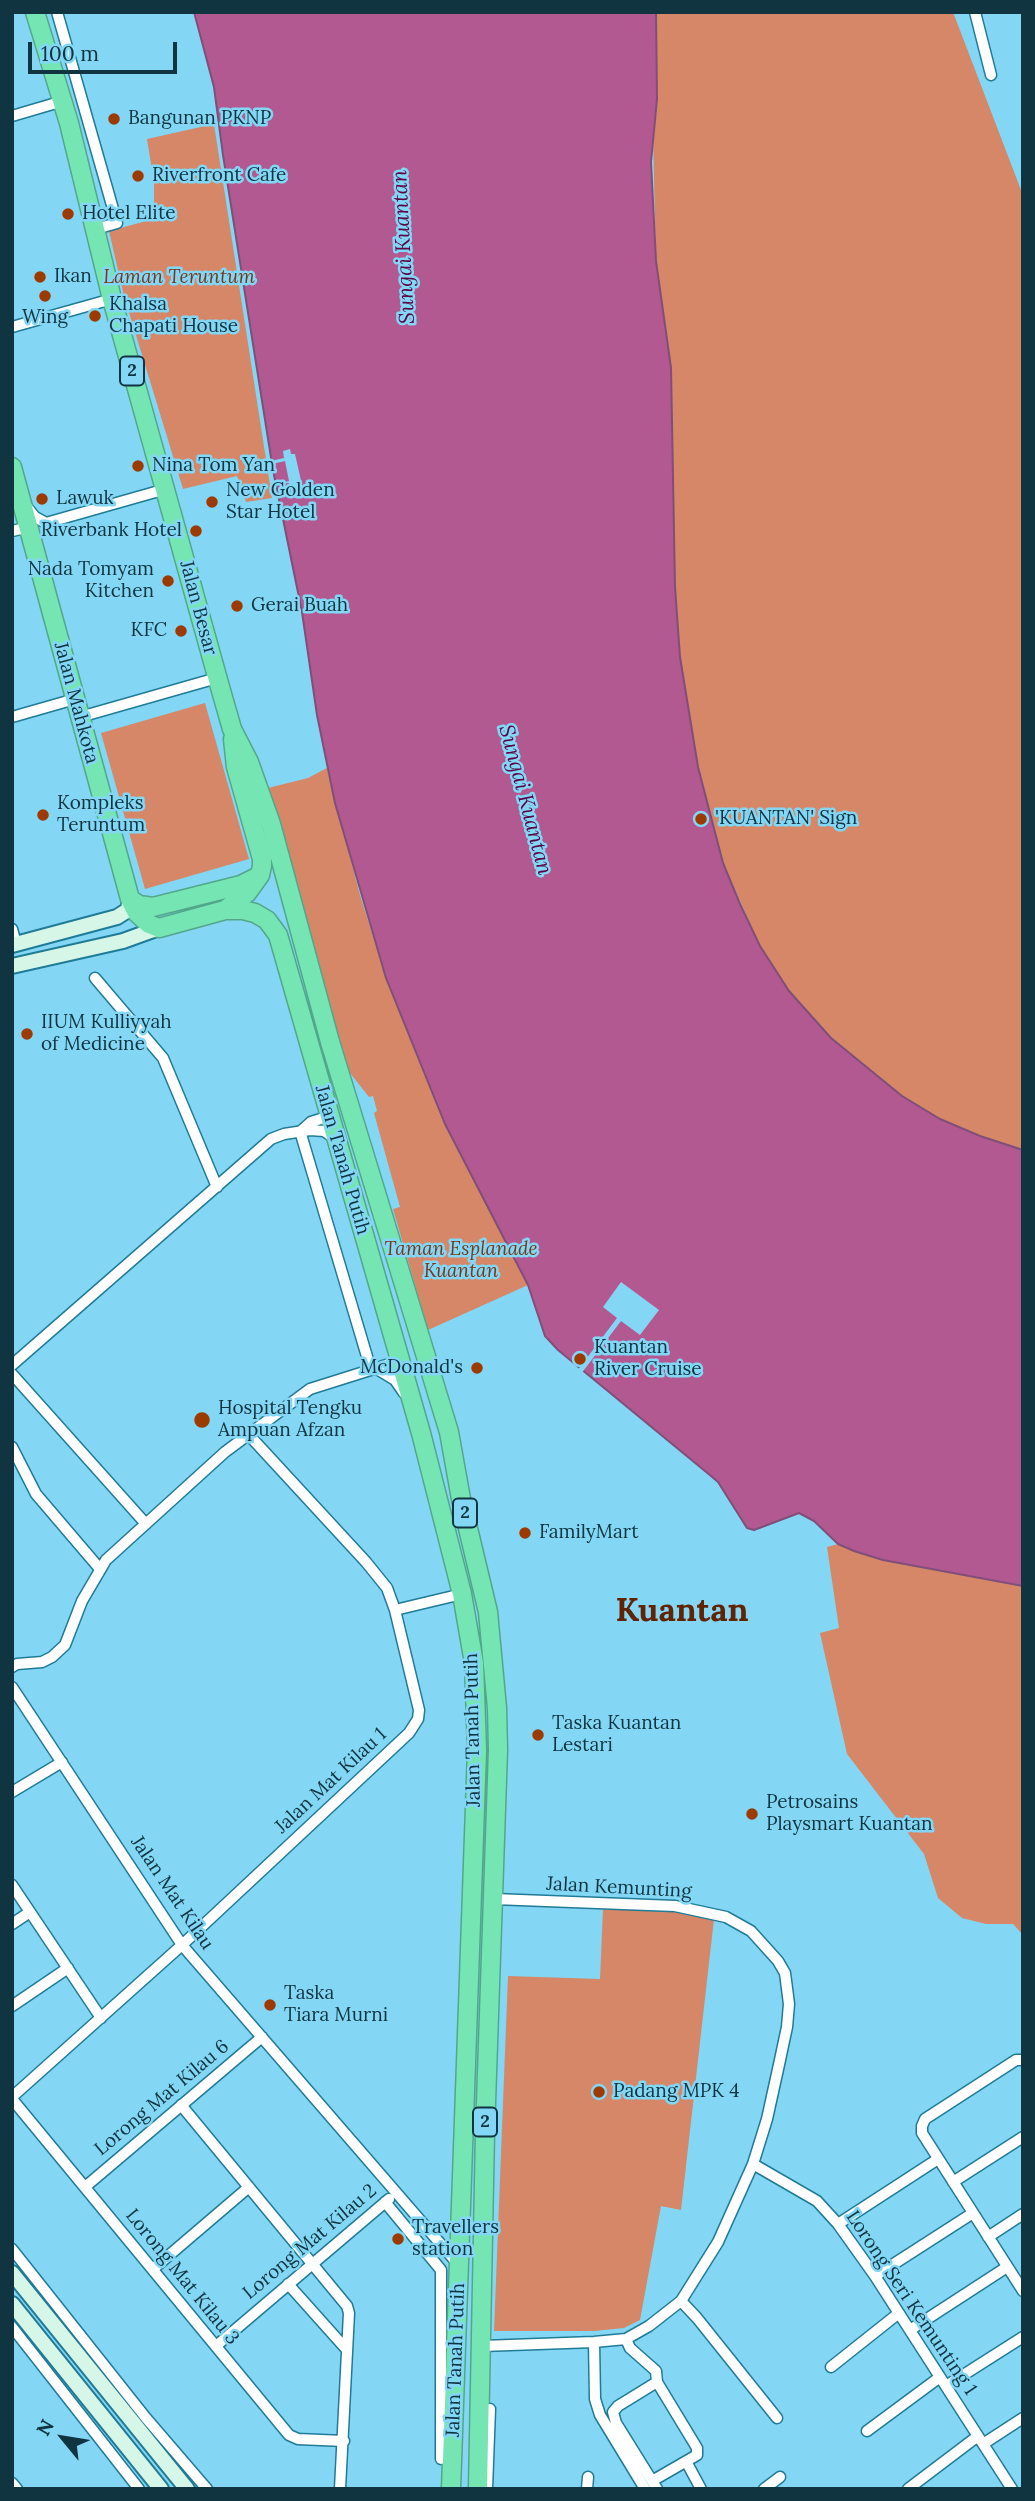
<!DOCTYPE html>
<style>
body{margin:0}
#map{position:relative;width:1035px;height:2501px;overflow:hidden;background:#83d7f5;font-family:Lora,serif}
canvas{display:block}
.frame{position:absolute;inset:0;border:14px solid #103440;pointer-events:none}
.north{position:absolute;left:28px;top:2403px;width:70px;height:70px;-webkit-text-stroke:5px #83d7f5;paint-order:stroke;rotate:300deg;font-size:19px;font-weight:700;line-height:28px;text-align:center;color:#103440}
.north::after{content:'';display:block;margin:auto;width:24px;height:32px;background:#103440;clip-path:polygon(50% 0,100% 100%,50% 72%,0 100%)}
.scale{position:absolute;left:28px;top:42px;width:149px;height:32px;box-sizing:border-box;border:4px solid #103440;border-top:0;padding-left:9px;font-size:21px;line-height:24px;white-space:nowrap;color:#103440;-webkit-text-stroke:5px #83d7f5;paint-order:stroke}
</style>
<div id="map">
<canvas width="1035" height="2501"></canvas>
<div class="frame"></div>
<div class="north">N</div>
<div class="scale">100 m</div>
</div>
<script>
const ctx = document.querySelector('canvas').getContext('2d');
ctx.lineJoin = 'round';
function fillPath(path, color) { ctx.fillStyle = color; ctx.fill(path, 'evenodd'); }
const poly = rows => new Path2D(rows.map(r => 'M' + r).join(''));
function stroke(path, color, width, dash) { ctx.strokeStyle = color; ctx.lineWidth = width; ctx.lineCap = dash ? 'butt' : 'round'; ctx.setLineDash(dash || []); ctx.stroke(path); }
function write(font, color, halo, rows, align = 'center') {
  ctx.font = font + ' Lora,serif'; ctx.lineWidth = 5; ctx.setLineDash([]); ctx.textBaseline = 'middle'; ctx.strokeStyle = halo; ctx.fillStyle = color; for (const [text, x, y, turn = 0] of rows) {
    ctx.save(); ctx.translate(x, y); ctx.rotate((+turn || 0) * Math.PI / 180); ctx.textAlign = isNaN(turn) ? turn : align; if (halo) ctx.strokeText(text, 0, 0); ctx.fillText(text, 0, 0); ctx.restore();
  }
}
const green = poly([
 [650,12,953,12,1021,190,1023,190,1023,1150,980,1136,940,1119,902,1096,831,1038,789,991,760,946,723,863,698,767,680,657,675,587,670,406,656,261],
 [214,124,272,498,246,502,237,476,183,489,124,296,109,231,154,219,154,182,147,139],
 [205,703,249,859,145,889,101,733],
 [327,768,360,895,386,978,445,1124,528,1285,428,1330,393,1209,400,1207,374,1113,377,1111,373,1096,369,1097,343,1064,264,789,308,778],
 [838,1544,883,1560,1023,1586,1023,1935,1013,1924,986,1924,962,1918,938,1898,924,1854,847,1754,820,1633,839,1628,827,1547],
 [603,1909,681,1911,714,1919,681,2210,661,2206,640,2320,624,2328,594,2331,494,2331,508,1976,600,1979]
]);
const water = poly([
 [194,12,656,12,657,99,651,162,656,261,671,368,675,587,680,657,698,767,723,863,740,904,760,946,789,991,831,1038,902,1096,940,1119,980,1136,1023,1150,1023,1586,883,1560,854,1551,838,1544,814,1521,799,1513,754,1530,747,1528,718,1482,711,1476,558,1350,545,1336,528,1285,445,1124,386,978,335,803,317,715,302,612,273,470,223,155,214,87,194,12]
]);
const pier = poly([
 [290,449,291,454,295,454,302,485,297,486,298,489,291,490,289,483,276,484,289,481,285,461,272,464,271,461,284,458,283,451],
 [621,1282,659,1310,640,1335,621,1321,581,1374,577,1371,617,1318,603,1307]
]);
const street = poly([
 [57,12,117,223,96,229],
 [975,12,991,75],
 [12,116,63,101],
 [12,327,112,299],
 [26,506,35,517,46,523,166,489],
 [12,531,30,527],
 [12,717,75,699],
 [80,717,217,678],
 [12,929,16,944],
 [95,978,163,1058,217,1187],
 [300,1131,371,1370],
 [301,1131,311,1122,330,1116],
 [12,1365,271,1139,284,1134,310,1130,324,1131,336,1139],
 [377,1369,395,1380,404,1393],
 [12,1374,146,1524],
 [12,1447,36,1494,100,1569],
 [395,1610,462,1594],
 [12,1667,17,1664,42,1662,52,1657,65,1645,82,1601,106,1560,225,1452,310,1389,399,1361],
 [12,1687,182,1945,458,2264],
 [12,1792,62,1762],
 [12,1885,101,2018],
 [12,1924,30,1912],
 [12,2006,68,1968],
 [1023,2060,1016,2060,925,2119,922,2126,922,2133,1023,2291],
 [12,2097,182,1945,409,1733,418,1719,419,1710,395,1610,387,1588,366,1562,248,1434],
 [12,2099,289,2435,298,2439,344,2441],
 [181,2105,347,2306,349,2313,340,2489],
 [753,2164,817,2201,838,2224,875,2276,1012,2489],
 [953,2182,1023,2137],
 [85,2187,262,2037],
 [385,2202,441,2270,441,2459],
 [838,2224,938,2159],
 [988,2237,1023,2214],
 [12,2249,146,2418,207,2489],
 [153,2269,249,2187],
 [875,2276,973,2213],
 [288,2284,347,2350],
 [681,2301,697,2318,777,2418],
 [12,2327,139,2489],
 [910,2330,1007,2267],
 [626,2339,630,2348,656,2371,657,2382,697,2448,697,2455,652,2481],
 [594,2342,595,2399,600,2415,645,2489],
 [216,2346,389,2199],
 [482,2346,594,2342,626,2339,649,2326,681,2301,718,2242,753,2164,767,2119,780,2060,787,2027,789,2004,785,1973,778,1961,751,1931,726,1917,675,1906,494,1899],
 [831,2367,899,2313],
 [946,2386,1023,2337],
 [481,2409,490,2409,487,2489],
 [867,2431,940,2377],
 [983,2444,1023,2418],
 [687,2463,701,2489],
 [12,2483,17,2489],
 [587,2489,588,2477],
 [657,2489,616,2423,613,2412,618,2406,657,2382],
 [764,2489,780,2477],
 [908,2489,978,2436]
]);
const secondary = poly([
 [12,945,117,917,128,910,130,899],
 [12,966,123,941,159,928],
 [12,2273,187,2489],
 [12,2304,161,2489]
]);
const highway = poly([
 [35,12,69,123,112,299,220,687,232,729,249,762,271,824,330,1042,449,1432,461,1499,488,1612,497,1708,498,1750,485,2132,478,2489],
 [12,467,130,899,137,913,149,924,159,928,225,910,243,910,255,913,267,920,278,935,421,1433,462,1594,474,1663,477,1750,451,2489],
 [130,899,139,905,153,907,241,885,257,877],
 [225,910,247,893,260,875,262,866,262,859,236,767,233,739]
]);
const markers = [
 [114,119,7,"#9d3a00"],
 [138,176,7,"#9d3a00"],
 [68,214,7,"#9d3a00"],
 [40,277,7,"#9d3a00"],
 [45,296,7,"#9d3a00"],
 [95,316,7,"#9d3a00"],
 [138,466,7,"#9d3a00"],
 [42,499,7,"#9d3a00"],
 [212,502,7,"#9d3a00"],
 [196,531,7,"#9d3a00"],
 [168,581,7,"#9d3a00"],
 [237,606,7,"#9d3a00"],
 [181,631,7,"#9d3a00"],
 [43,815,7,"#9d3a00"],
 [701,819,7,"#9d3a00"],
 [27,1034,7,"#9d3a00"],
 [580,1359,7,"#9d3a00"],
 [477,1368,7,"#9d3a00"],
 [202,1420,9,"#9d3a00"],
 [525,1533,7,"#9d3a00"],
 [538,1735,7,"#9d3a00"],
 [752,1814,7,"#9d3a00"],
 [270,2005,7,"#9d3a00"],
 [599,2092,7,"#9d3a00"],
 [398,2239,7,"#9d3a00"]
];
const shields = [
 [132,371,24],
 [465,1513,24],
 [485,2122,24]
];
const shieldNames = [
 ["2",132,371],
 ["2",465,1513],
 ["2",485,2122]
];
const poiNames = [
 ["Bangunan PKNP",128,119],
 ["Riverfront Cafe",152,176],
 ["Hotel Elite",82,214],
 ["Ikan",54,277],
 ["Khalsa",109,305],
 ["Chapati House",109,327],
 ["Wing",45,318,"center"],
 ["Nina Tom Yan",152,466],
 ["New Golden",226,491],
 ["Star Hotel",226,513],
 ["Lawuk",56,499],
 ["Riverbank Hotel",182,531,"right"],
 ["Nada Tomyam",154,570,"right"],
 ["Kitchen",154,592,"right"],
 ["Gerai Buah",251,606],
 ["KFC",167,631,"right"],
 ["Kompleks",57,804],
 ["Teruntum",57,826],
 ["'KUANTAN' Sign",715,819],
 ["IIUM Kulliyyah",41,1023],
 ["of Medicine",41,1045],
 ["Kuantan",594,1348],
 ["River Cruise",594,1370],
 ["McDonald's",463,1368,"right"],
 ["Hospital Tengku",218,1409],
 ["Ampuan Afzan",218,1431],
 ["FamilyMart",539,1533],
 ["Taska Kuantan",552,1724],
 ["Lestari",552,1746],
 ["Petrosains",766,1803],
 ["Playsmart Kuantan",766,1825],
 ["Taska",284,1994],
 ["Tiara Murni",284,2016],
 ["Padang MPK 4",613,2092],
 ["Travellers",412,2228],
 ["station",412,2250]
];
const parkNames = [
 ["Laman Teruntum",179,278],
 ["Taman Esplanade",461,1250],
 ["Kuantan",461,1272]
];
const streetNames = [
 ["Jalan Besar",198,608,75],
 ["Jalan Mahkota",76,703,75],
 ["Jalan Tanah Putih",342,1160,74],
 ["Jalan Tanah Putih",473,1730,-91],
 ["Jalan Mat Kilau 1",331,1781,-43],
 ["Jalan Kemunting",619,1888,3],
 ["Jalan Mat Kilau",172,1893,56],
 ["Lorong Mat Kilau 6",162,2098,-40],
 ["Lorong Mat Kilau 2",310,2242,-40],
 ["Lorong Mat Kilau 3",182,2277,51],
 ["Lorong Seri Kemunting 1",911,2303,56],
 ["Jalan Tanah Putih",456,2360,-88]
];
const waterNames = [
 ["Sungai Kuantan",404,247,-93],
 ["Sungai Kuantan",525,800,75]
];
const townNames = [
 ["Kuantan",682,1612]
];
fillPath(green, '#d58767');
fillPath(water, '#b25992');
stroke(water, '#814e79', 2);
fillPath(pier, '#83d7f5');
stroke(street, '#207b97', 13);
stroke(secondary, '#207b97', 18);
stroke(highway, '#52a78b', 21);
stroke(street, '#fff', 10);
stroke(secondary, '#d6f7e8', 14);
stroke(highway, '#76e5b4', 18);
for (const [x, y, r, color] of markers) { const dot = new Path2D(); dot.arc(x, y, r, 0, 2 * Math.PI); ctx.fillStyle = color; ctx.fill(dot); stroke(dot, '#83d7f5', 2.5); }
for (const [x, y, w] of shields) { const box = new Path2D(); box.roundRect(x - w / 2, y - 14.5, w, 29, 5); ctx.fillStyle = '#83d7f5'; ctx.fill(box); stroke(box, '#103440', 2); }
write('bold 18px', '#103440', null, shieldNames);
write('19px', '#103440', '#83d7f5', poiNames, 'left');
write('italic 19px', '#78381b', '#83d7f5', parkNames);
write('19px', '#103440', '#83d7f5', streetNames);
write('italic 21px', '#5c0544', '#83d7f5', waterNames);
write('bold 33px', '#622302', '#83d7f5', townNames);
</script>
